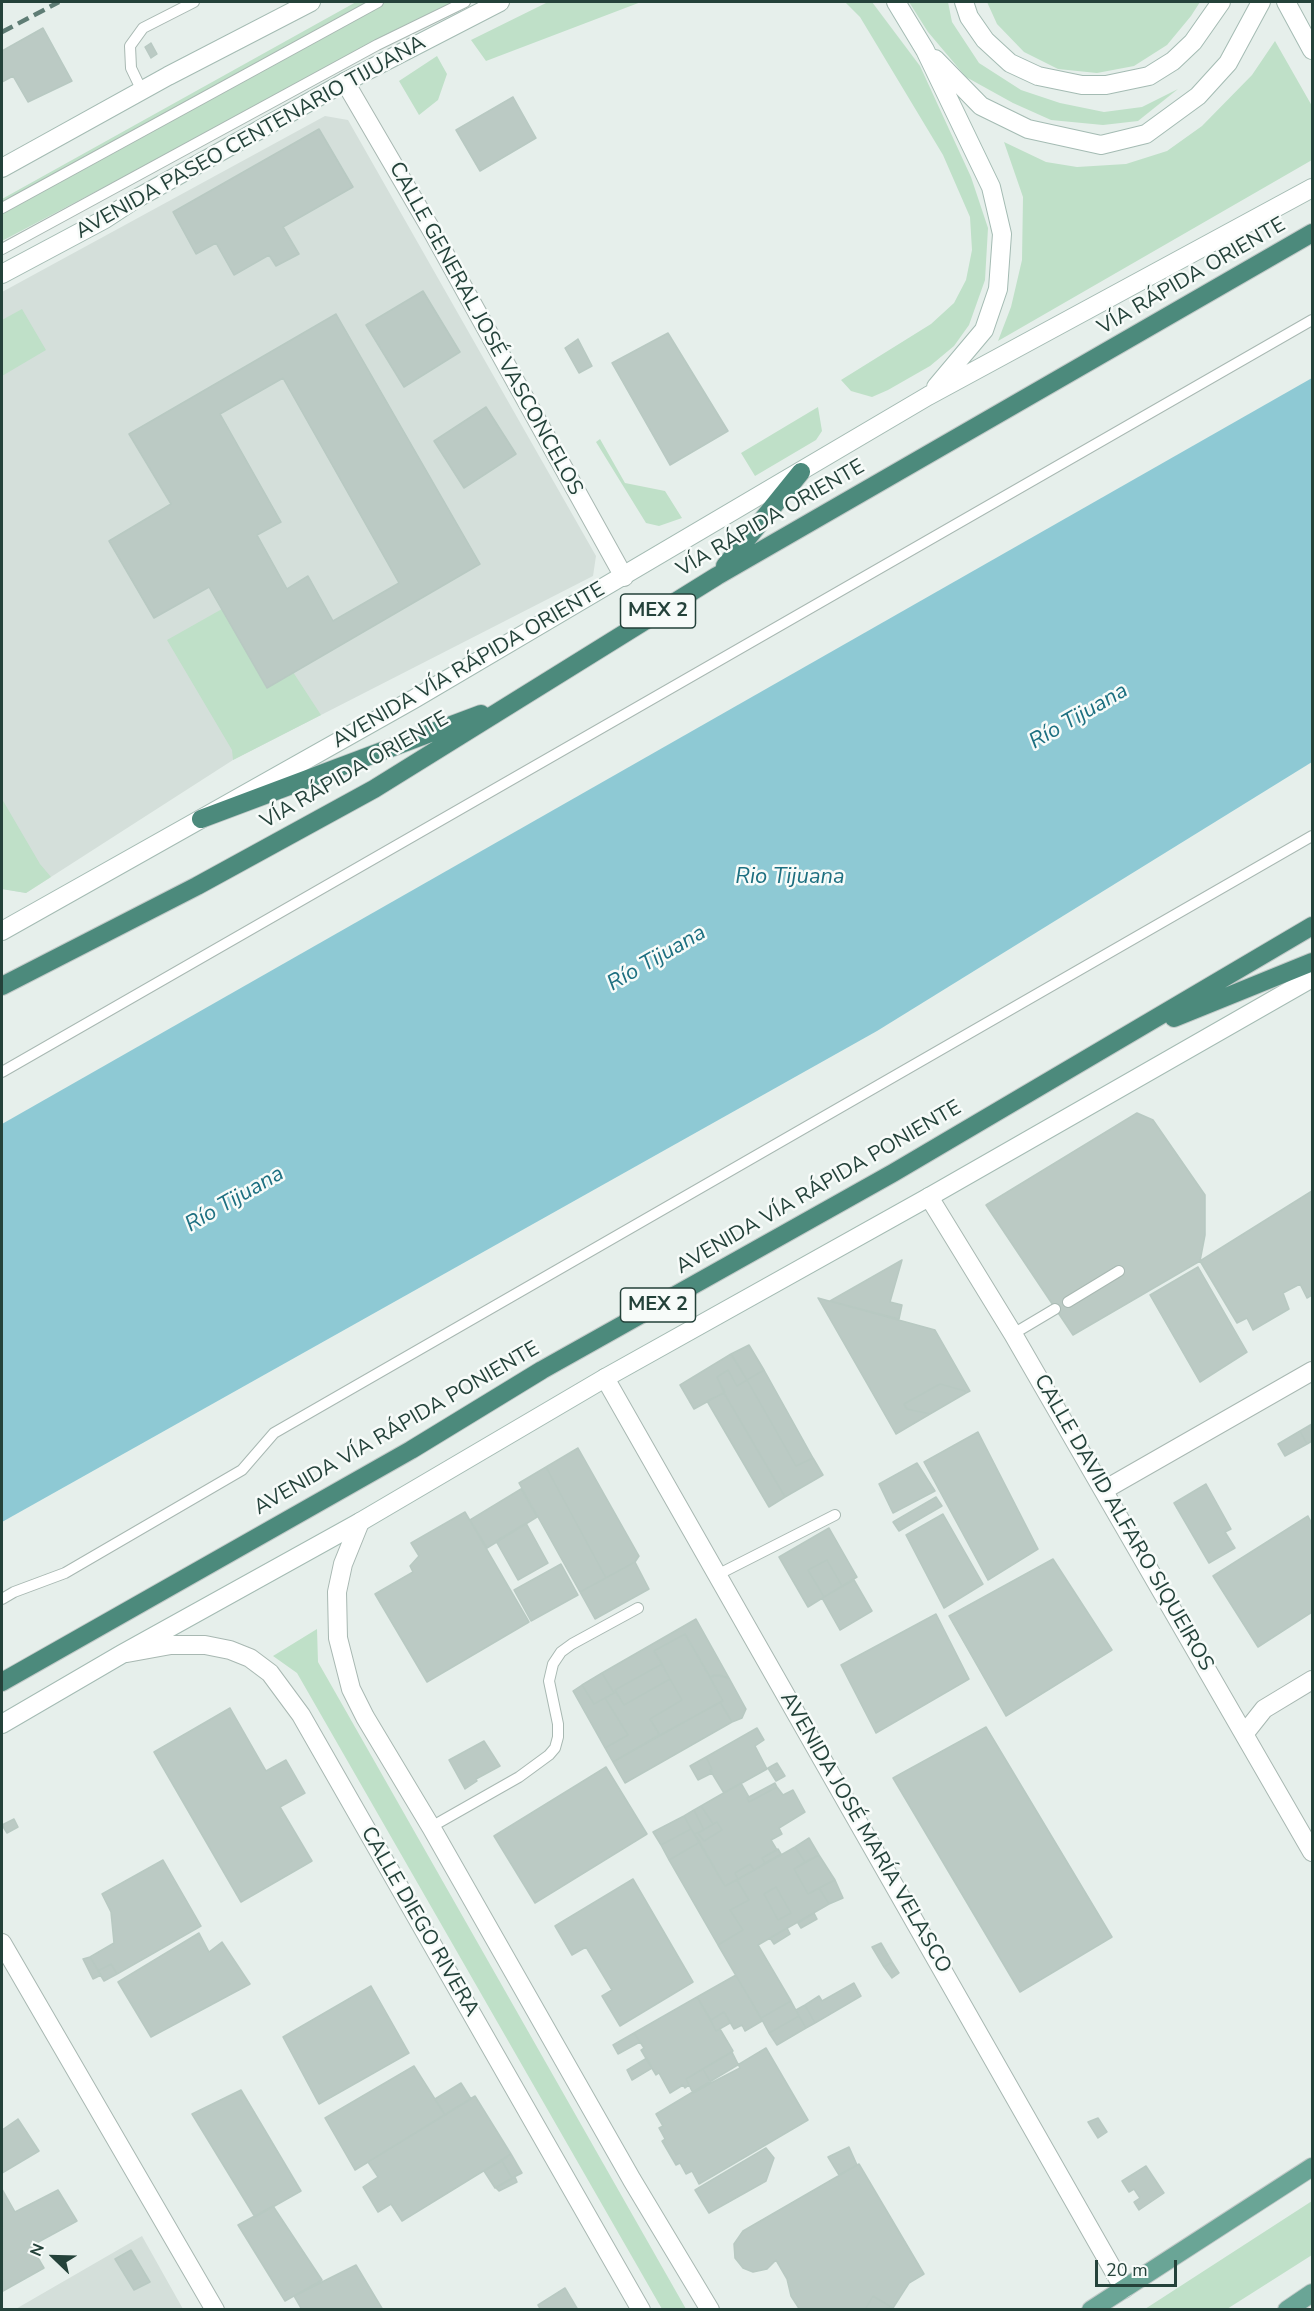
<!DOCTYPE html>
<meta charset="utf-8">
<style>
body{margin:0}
#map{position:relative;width:1314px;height:2311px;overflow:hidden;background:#e6efeb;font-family:"Nunito Sans",sans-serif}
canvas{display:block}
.frame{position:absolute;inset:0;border:3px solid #24423a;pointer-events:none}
.north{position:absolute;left:24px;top:2227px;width:60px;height:60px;-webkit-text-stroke:4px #f7fbf9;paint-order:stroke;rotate:293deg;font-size:16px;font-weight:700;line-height:24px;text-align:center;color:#24423a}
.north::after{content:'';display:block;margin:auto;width:21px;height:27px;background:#24423a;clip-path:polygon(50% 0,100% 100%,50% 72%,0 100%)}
.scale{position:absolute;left:1095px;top:2260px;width:82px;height:27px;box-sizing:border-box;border:3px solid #24423a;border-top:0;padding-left:8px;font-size:18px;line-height:21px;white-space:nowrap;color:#24423a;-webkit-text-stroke:4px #f7fbf9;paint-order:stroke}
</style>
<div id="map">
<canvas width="1314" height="2311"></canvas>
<div class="frame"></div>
<div class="north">N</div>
<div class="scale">20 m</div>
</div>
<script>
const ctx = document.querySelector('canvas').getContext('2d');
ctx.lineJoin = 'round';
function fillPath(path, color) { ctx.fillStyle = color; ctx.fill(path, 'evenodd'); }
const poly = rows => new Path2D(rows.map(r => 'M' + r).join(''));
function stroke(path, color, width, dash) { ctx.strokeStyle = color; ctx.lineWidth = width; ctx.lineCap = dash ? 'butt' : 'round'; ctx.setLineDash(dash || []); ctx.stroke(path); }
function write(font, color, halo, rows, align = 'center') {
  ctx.font = font + ' "Nunito Sans",sans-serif'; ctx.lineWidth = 5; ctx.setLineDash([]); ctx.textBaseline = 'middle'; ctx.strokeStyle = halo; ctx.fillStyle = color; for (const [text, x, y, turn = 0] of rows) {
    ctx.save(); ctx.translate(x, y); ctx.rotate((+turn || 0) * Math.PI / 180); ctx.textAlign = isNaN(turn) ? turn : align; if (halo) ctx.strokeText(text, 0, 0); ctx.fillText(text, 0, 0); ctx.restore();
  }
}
const built = poly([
 [325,116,348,120,596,556,593,576,233,760,26,893,2,889,2,292],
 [142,2236,183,2309,14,2310]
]);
const green = poly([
 [356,2,455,2,2,241,2,199],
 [548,2,641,2,486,61,471,40],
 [845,2,872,2,920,66,971,177,988,228,985,280,969,325,954,346,930,366,888,390,872,397,851,391,841,380,931,324,954,303,966,280,972,250,970,217,943,155,860,17],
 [909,2,948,2,952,22,979,63,1021,90,1060,103,1104,112,1142,107,1178,89,1138,121,1103,125,1051,120,1013,103,966,77,928,32],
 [987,2,1200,2,1191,16,1167,45,1134,66,1097,73,1058,69,1024,52,997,24],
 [1275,41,1312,106,1312,160,998,341,1011,307,1022,260,1023,197,1004,142,1046,162,1077,167,1126,164,1167,151,1202,126,1252,75],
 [437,56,447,74,438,100,419,115,399,81],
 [22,309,46,350,2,376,2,320],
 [818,407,822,431,816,440,755,476,741,453],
 [600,439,625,483,665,491,682,518,659,526,646,523,596,442],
 [222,609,266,687,293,672,321,715,233,760,232,750,167,640],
 [2,799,40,864,51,877,26,893,2,889],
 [317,1629,318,1662,686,2309,662,2309,297,1673,273,1656],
 [1312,2201,1312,2255,1227,2309,1145,2309]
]);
const water = poly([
 [1312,378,1312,762,877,1031,2,1522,2,1124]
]);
const building = poly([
 [43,28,72,81,28,102,13,76,2,82,2,51,43,28],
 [151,43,157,54,151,58,145,47,151,43],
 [513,97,536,138,480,171,456,130,513,97],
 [319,129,353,187,283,227,299,254,276,266,269,255,234,275,216,243,196,254,173,212,319,129],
 [423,291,460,352,404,387,366,325,423,291],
 [336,314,480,564,267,688,209,587,154,618,109,541,171,504,129,434,336,314],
 [668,333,728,431,670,465,612,363,668,333],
 [578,339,592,366,579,373,565,348,578,339],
 [283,378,399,583,333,621,308,576,287,589,257,535,281,522,220,414,283,378],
 [486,407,516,454,464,488,434,441,486,407],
 [1137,1113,1153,1120,1205,1195,1205,1235,1200,1261,1073,1335,986,1205,1137,1113],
 [1312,1191,1312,1295,1307,1298,1300,1284,1283,1293,1289,1309,1253,1330,1247,1318,1237,1323,1200,1261,1312,1191],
 [902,1260,890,1302,902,1305,899,1319,830,1301,902,1260],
 [1198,1267,1247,1352,1200,1382,1150,1295,1198,1267],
 [818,1298,935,1330,970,1391,966,1393,965,1391,940,1384,904,1404,907,1409,930,1414,896,1434,818,1298],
 [749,1345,764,1370,747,1380,731,1354,749,1345],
 [731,1354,747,1380,737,1386,728,1370,717,1377,725,1392,694,1409,680,1385,731,1354],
 [728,1370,737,1386,747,1380,796,1466,813,1458,823,1475,785,1497,724,1393,717,1377,728,1370],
 [764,1370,813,1458,796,1466,747,1380,764,1370],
 [940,1384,965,1391,966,1393,930,1414,907,1409,904,1404,940,1384],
 [724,1393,785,1497,769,1507,707,1401,724,1393],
 [1312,1424,1312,1441,1307,1444,1300,1431,1312,1424],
 [1300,1431,1307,1444,1285,1456,1278,1444,1300,1431],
 [978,1432,1038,1549,988,1580,924,1462,978,1432],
 [578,1448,639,1556,635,1562,606,1578,546,1467,578,1448],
 [917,1463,935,1491,893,1513,879,1484,917,1463],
 [546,1467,606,1578,580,1592,519,1483,546,1467],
 [1206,1484,1231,1529,1225,1532,1235,1548,1209,1563,1174,1503,1206,1484],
 [521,1489,537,1517,487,1548,470,1520,521,1489],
 [936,1497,942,1506,899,1531,893,1522,936,1497],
 [465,1512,529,1622,427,1682,375,1594,413,1572,410,1566,419,1556,411,1543,465,1512],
 [943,1514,983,1584,944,1608,906,1535,943,1514],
 [1308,1516,1312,1524,1312,1612,1258,1647,1213,1576,1308,1516],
 [526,1523,548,1563,518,1580,496,1541,526,1523],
 [829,1528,857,1577,842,1586,827,1560,808,1570,824,1597,808,1607,779,1557,829,1528],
 [1053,1559,1112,1650,1006,1716,949,1616,1053,1559],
 [827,1560,842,1586,824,1597,808,1570,827,1560],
 [635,1562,649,1589,595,1619,580,1592,635,1562],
 [561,1564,578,1595,531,1621,514,1590,561,1564],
 [854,1580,872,1611,840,1630,822,1598,854,1580],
 [936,1614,969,1679,876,1733,841,1665,936,1614],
 [696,1619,729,1678,720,1675,710,1677,685,1634,654,1651,662,1664,615,1690,616,1692,614,1693,602,1673,696,1619],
 [685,1634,723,1701,660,1735,650,1719,682,1700,654,1651,685,1634],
 [662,1664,670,1679,624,1705,615,1690,662,1664],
 [602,1673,614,1693,594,1704,582,1685,602,1673],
 [714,1675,729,1678,746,1709,742,1718,732,1722,720,1702,723,1701,710,1677,714,1675],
 [670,1679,682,1700,650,1719,659,1735,613,1762,605,1748,628,1735,605,1698,616,1692,624,1705,670,1679],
 [582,1685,594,1704,605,1698,628,1735,605,1748,573,1691,582,1685],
 [720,1702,732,1722,625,1783,613,1762,720,1702],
 [230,1708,266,1771,286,1760,305,1793,280,1807,312,1861,241,1902,154,1752,230,1708],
 [986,1727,1112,1937,1020,1992,893,1778,986,1727],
 [757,1728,764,1740,755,1746,767,1769,724,1793,710,1770,712,1769,706,1757,757,1728],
 [484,1741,500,1766,476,1779,477,1781,465,1789,449,1760,484,1741],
 [706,1757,712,1769,710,1770,712,1773,698,1780,690,1766,706,1757],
 [777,1763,785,1776,776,1781,768,1768,777,1763],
 [606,1767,647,1834,535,1903,494,1836,606,1767],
 [741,1783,749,1797,747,1798,749,1802,777,1787,783,1795,793,1790,805,1812,779,1828,782,1834,771,1840,777,1850,762,1858,765,1863,754,1870,750,1864,735,1873,738,1879,725,1886,694,1834,698,1833,704,1841,722,1830,717,1822,713,1824,701,1806,741,1783],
 [775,1783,777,1787,749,1802,747,1798,775,1783],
 [701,1806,713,1824,704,1830,694,1810,701,1806],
 [694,1810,704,1830,694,1834,684,1816,694,1810],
 [684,1816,691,1829,661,1845,653,1832,684,1816],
 [14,1819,18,1827,7,1833,2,1825,14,1819],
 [717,1822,722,1830,704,1841,698,1833,717,1822],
 [691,1829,700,1842,669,1860,661,1845,691,1829],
 [809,1838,819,1855,805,1862,795,1847,809,1838],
 [700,1842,725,1886,737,1880,749,1900,730,1910,743,1930,718,1945,669,1860,700,1842],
 [795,1847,805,1862,794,1869,808,1894,819,1888,829,1904,758,1945,791,2001,761,2018,718,1945,743,1930,730,1910,749,1900,737,1880,795,1847],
 [776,1887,791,1913,778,1920,764,1894,776,1887],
 [778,1849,781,1854,765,1863,762,1858,778,1849],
 [819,1855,835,1880,808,1894,794,1869,819,1855],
 [163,1860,201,1926,117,1974,111,1964,98,1971,90,1957,114,1943,111,1912,102,1894,163,1860],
 [750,1864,754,1870,738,1879,735,1873,750,1864],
 [633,1879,693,1982,620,2026,602,1996,612,1990,586,1947,572,1955,555,1926,633,1879],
 [835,1880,843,1898,829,1904,819,1888,835,1880],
 [776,1887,791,1913,778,1920,764,1894,776,1887],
 [814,1913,817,1919,801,1928,798,1923,814,1913],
 [787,1928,790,1934,774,1944,770,1938,787,1928],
 [199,1933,209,1952,222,1942,250,1984,151,2037,118,1982,199,1933],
 [881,1943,892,1962,884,1967,872,1947,881,1943],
 [90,1957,101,1975,93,1979,83,1959,90,1957],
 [892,1962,899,1973,892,1978,884,1967,892,1962],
 [111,1964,117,1974,104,1981,98,1971,111,1964],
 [736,1975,762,2021,745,2031,742,2025,734,2029,724,2012,711,2020,697,1997,736,1975],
 [854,1983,861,1996,815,2023,805,2005,819,1996,822,2001,854,1983],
 [371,1986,409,2053,319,2104,283,2037,371,1986],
 [697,1997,716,2031,720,2029,733,2051,686,2079,689,2085,685,2088,683,2085,670,2093,659,2073,656,2075,641,2050,644,2048,634,2033,697,1997],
 [791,2001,799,2016,769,2033,761,2018,791,2001],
 [805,2005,815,2023,806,2028,796,2010,805,2005],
 [724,2012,730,2023,716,2031,711,2020,724,2012],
 [799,2016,806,2028,777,2045,769,2033,799,2016],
 [634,2033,640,2042,618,2054,613,2045,634,2033],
 [766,2048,808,2120,699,2184,692,2171,686,2174,680,2163,676,2165,662,2141,665,2139,659,2128,663,2126,656,2114,766,2048],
 [732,2052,740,2068,711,2083,703,2069,732,2052],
 [647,2058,652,2068,632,2080,627,2070,647,2058],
 [414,2066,445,2115,355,2170,325,2118,414,2066],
 [703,2069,711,2083,693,2093,686,2079,703,2069],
 [461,2083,471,2099,445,2115,435,2099,461,2083],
 [241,2090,301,2191,255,2217,192,2114,241,2090],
 [475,2096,511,2154,402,2221,391,2204,378,2212,363,2187,378,2177,368,2162,475,2096],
 [1098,2118,1107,2132,1098,2138,1088,2122,1098,2118],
 [18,2119,39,2151,2,2173,2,2130,18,2119],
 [849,2147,857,2165,839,2175,828,2157,849,2147],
 [766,2148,774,2158,766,2181,709,2213,695,2190,766,2148],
 [511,2154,522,2173,512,2178,502,2161,511,2154],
 [502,2161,512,2178,495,2188,484,2171,502,2161],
 [859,2164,924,2274,909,2283,893,2308,873,2296,865,2310,800,2310,791,2296,787,2279,776,2260,767,2269,753,2272,743,2268,735,2258,734,2244,743,2231,859,2164],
 [1146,2166,1164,2193,1139,2210,1134,2202,1140,2198,1134,2189,1129,2192,1122,2181,1146,2166],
 [515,2177,517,2182,499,2191,496,2188,515,2177],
 [2,2189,15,2212,58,2190,77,2221,31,2246,44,2268,3,2291,2,2189],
 [273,2206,322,2280,285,2301,238,2225,273,2206],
 [131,2250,150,2282,134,2290,115,2259,131,2250],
 [356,2265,383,2310,302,2310,294,2296,356,2265],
 [565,2288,578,2310,541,2310,538,2305,565,2288],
 [873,2296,891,2307,881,2310,865,2310,873,2296]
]);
const service = poly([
 [142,91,131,68,130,46,143,28,194,2],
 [2,208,378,2],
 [2,249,377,45,465,2],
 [2,1072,1312,320],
 [1068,1302,1119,1271],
 [1013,1334,1055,1309],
 [717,1575,835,1515],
 [2,1599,14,1592,65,1573,242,1470,274,1433,1312,836],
 [431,1827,519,1777,549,1755,555,1748,558,1737,558,1724,549,1681,553,1664,561,1652,572,1644,638,1608]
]);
const minor = poly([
 [345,82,432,231,624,577],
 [605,1378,1124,2289],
 [1104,1490,1312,1371],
 [1245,1733,1264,1709,1312,1680],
 [2,1943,215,2310]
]);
const tertiary = poly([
 [929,1197,1013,1334,1312,1852],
 [360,1522,343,1564,337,1592,338,1638,351,1689,365,1717,431,1827,632,2180,710,2310],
 [127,1653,171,1645,205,1645,230,1650,250,1658,270,1673,301,1715,641,2310]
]);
const secondary = poly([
 [896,2,925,50,991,187,1002,234,998,289,984,330,936,387],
 [964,2,969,17,985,40,1010,63,1038,76,1082,85,1106,85,1149,76,1173,61,1193,42,1221,2],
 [1286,2,1312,50],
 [935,59,981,106,1028,129,1101,145,1146,134,1198,96,1228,63,1261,2],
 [2,168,168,76,311,2],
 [2,274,105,219,134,200,345,82,500,2],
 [2,931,414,699,928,396,1312,188],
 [2,1724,122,1654,360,1522,605,1378,929,1197,1312,978]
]);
const primary = poly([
 [1091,2310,1312,2167],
 [1287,2310,1312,2293]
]);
const trunk = poly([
 [725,566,801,472],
 [201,819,481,714],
 [2,986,197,886,374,789,717,576,1312,233],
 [1174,1018,1312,962],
 [2,1682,411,1450,542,1370,893,1173,1312,926]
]);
const rail = poly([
 [2,32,59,2]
]);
const shields = [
 [658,611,75],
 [658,1305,75]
];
const shieldNames = [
 ["MEX 2",658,611],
 ["MEX 2",658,1305]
];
const streetNames = [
 ["AVENIDA PASEO CENTENARIO TIJUANA",251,138,-29],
 ["VÍA RÁPIDA ORIENTE",1192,277,-30],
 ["CALLE GENERAL JOSÉ VASCONCELOS",485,329,61],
 ["VÍA RÁPIDA ORIENTE",771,519,-30],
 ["AVENIDA VÍA RÁPIDA ORIENTE",469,666,-30],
 ["VÍA RÁPIDA ORIENTE",355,771,-30],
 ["AVENIDA VÍA RÁPIDA PONIENTE",819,1188,-30],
 ["AVENIDA VÍA RÁPIDA PONIENTE",397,1429,-30],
 ["CALLE DAVID ALFARO SIQUEIROS",1123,1523,60],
 ["AVENIDA JOSÉ MARÍA VELASCO",865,1833,60],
 ["CALLE DIEGO RIVERA",419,1922,60]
];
const waterNames = [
 ["Río Tijuana",1079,717,-30],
 ["Rio Tijuana",790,878],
 ["Río Tijuana",657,959,-30],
 ["Río Tijuana",235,1200,-30]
];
fillPath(built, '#d4dfda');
fillPath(green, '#bfe0c8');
fillPath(water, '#8ec9d4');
fillPath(building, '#bbcac4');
stroke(building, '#b8c9c2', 1.5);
stroke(service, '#a8b8b2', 12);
stroke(minor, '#a8b8b2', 20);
stroke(tertiary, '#a8b8b2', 20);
stroke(secondary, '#a4bbb3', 20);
stroke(primary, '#c2cac8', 20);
stroke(trunk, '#c2cac8', 20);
stroke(service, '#fff', 10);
stroke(minor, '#fff', 18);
stroke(tertiary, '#fff', 18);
stroke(secondary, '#fff', 18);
stroke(primary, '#6aa596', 18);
stroke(trunk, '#4c8a7c', 18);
stroke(rail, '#5f7d75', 4.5, [12, 6]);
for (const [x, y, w] of shields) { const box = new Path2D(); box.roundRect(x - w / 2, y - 17, w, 34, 4.5); ctx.fillStyle = '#f7fbf9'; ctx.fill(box); stroke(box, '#24423a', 1.5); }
write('bold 20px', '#24423a', null, shieldNames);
write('21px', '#24423a', '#f7fbf9', streetNames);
write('italic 22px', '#1c6f80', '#f7fbf9', waterNames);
</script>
